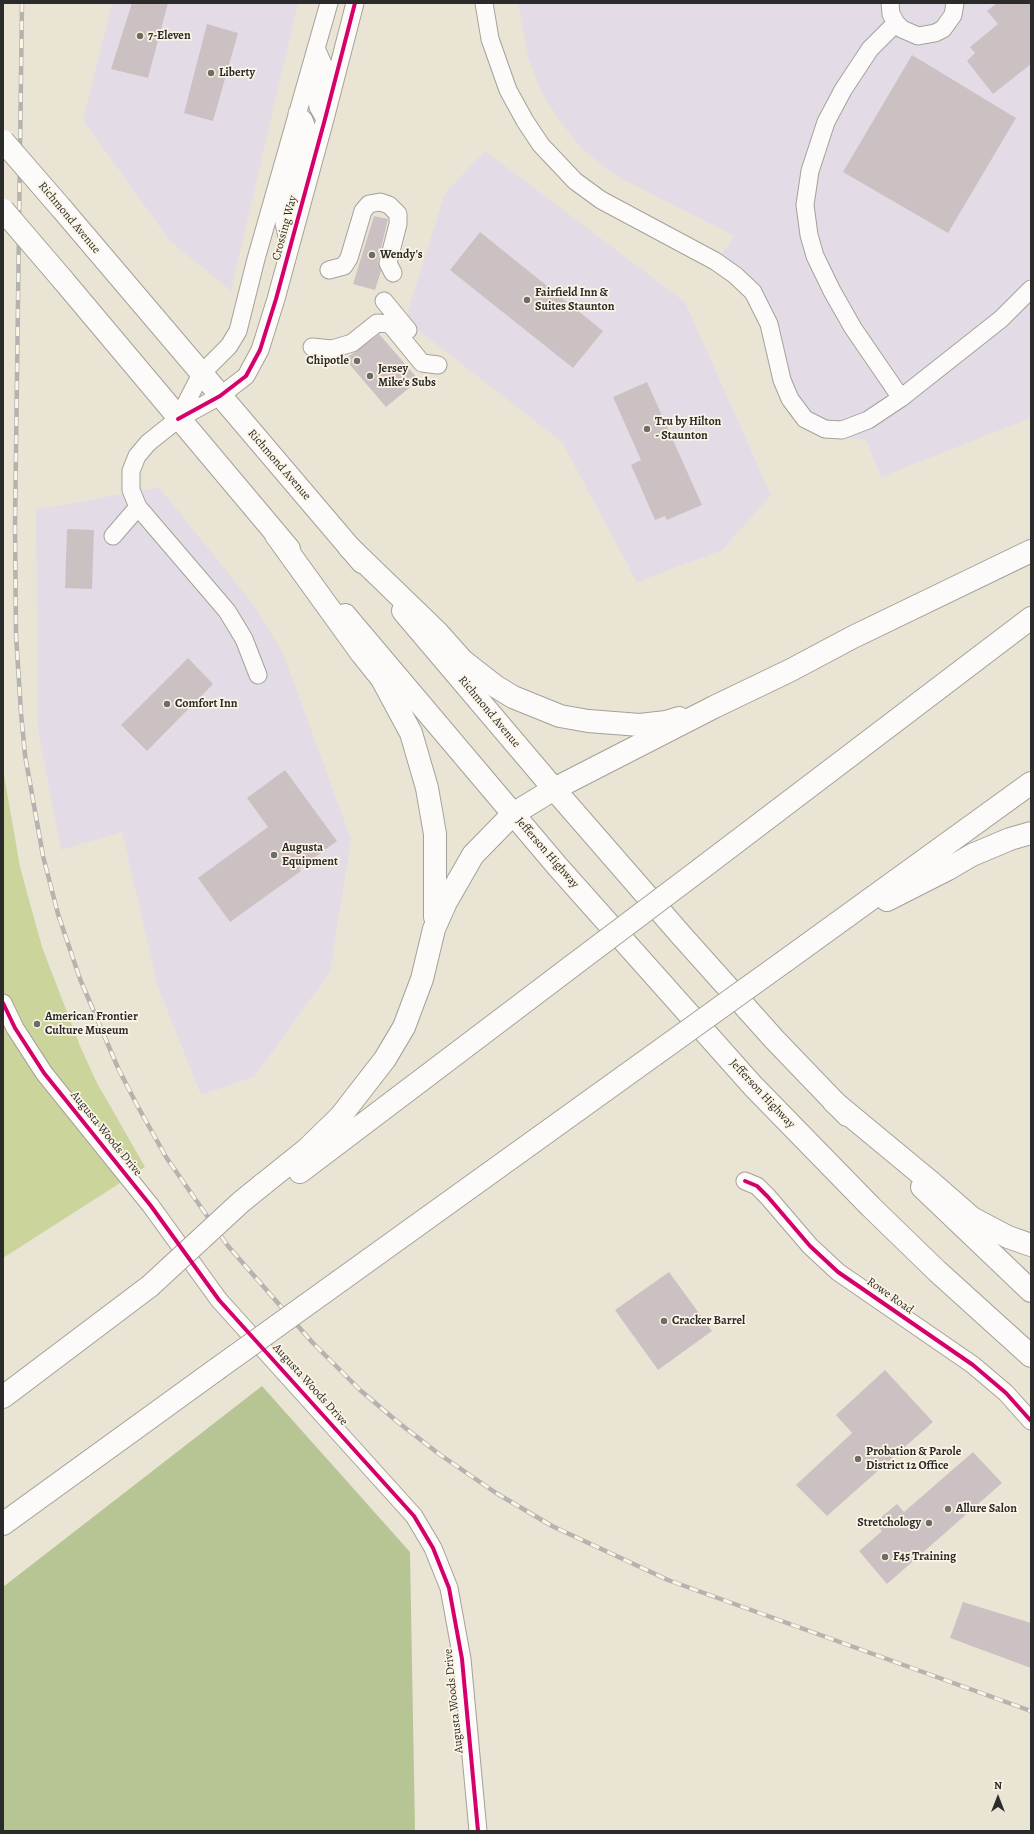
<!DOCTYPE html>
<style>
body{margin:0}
#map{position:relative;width:1034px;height:1834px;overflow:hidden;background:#eae4d5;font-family:Alegreya,serif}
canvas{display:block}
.frame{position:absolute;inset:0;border:4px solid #2b2b2b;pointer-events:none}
.north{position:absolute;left:978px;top:1778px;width:40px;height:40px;-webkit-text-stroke:3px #fcf5e5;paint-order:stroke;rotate:0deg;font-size:11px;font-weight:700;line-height:16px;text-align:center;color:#2b2b2b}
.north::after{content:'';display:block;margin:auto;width:14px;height:18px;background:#2b2b2b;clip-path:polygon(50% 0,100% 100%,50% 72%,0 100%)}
</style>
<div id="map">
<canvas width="1034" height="1834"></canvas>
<div class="frame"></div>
<div class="north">N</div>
</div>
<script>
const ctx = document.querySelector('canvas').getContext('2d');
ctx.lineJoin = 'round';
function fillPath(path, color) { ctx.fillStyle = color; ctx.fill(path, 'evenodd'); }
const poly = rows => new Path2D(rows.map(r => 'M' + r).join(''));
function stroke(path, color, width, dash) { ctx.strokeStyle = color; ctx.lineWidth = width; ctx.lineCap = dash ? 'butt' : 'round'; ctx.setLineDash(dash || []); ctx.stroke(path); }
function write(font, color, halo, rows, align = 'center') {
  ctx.font = font + ' Alegreya,serif'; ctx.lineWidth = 3.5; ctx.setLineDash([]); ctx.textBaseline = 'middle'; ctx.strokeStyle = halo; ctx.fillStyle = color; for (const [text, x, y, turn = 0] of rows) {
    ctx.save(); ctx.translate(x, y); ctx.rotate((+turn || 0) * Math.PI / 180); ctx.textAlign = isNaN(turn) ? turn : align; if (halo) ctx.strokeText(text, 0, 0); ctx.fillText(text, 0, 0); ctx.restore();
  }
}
const built = poly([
 [112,3,298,3,231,291,170,241,83,120],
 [518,3,1031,3,1031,418,881,477,866,439,831,438,819,435,798,423,787,410,780,398,762,327,750,302,732,282,711,270,734,236,624,180,608,170,582,149,559,120,540,89,527,55],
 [485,151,685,302,771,495,722,550,637,582,562,442,405,320,445,193],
 [159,487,253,604,283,653,351,839,330,972,255,1076,201,1095,158,987,122,832,61,850,38,730,36,510]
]);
const green = poly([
 [3,769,20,867,42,947,80,1046,97,1083,145,1167,3,1258]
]);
const forest = poly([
 [262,1386,410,1552,415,1831,3,1831,3,1587]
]);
const building = poly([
 [132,3,168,3,148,78,111,69],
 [997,3,1031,3,1031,64,993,94,967,61,975,53,970,47,998,24,987,11],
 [207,24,238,33,213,121,184,113],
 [912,55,1016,118,948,233,843,172],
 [374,216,388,219,378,261,381,271,375,290,353,284],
 [480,232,603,331,573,368,450,270],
 [379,334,419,380,386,407,345,359],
 [647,382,702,505,667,520,665,516,655,520,631,465,641,460,613,397],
 [67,529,94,530,92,589,65,588],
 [188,658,213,684,147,751,121,725],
 [285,770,337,841,299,869,301,871,230,922,198,878,268,827,247,798],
 [669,1272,712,1331,658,1370,615,1310],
 [885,1370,933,1422,827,1516,796,1485,852,1433,836,1415],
 [973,1452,1002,1483,887,1584,859,1551,882,1531,874,1523,897,1504,904,1512],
 [963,1602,1031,1623,1031,1668,950,1638]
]);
const minor = poly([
 [484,3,490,39,508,90,525,121,541,145,575,181,601,200,715,261,735,275,753,292,769,324,782,380,790,399,805,419,825,429,842,430,868,420,901,398],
 [890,3,891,14,896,23,902,29,918,36,935,33,943,29,953,15,955,3],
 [896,23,870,49,843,90,826,122,810,171,805,205,809,235,815,256,832,291,853,328,901,398,1001,319,1031,289],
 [316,48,323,64,317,100,318,107,325,119],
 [289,245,284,223,284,213,307,137,307,128,304,120,297,113],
 [329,270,344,266,349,258,363,211,369,204,380,202,389,205,398,214,398,224,388,263,393,273],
 [384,301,408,330],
 [312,347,332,349,352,343,377,323,390,324,422,363,438,365],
 [178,419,201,374,229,346,238,331,256,259,329,3],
 [113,536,138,507],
 [258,675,244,639,227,611,138,507,131,490,131,471,137,456,148,443,178,419,220,396,246,376,260,350,276,299,325,119,355,3],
 [3,1003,15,1028,44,1073,151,1206,219,1300,414,1516,433,1548,449,1588,462,1659,478,1831],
 [745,1181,757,1186,768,1197,810,1246,838,1272,973,1365,1006,1393,1031,1421]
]);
const major = poly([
 [62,209,362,562],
 [63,280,289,549],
 [403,611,554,789,681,935,774,1039,847,1115],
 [345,615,558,867,753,1086,871,1207,937,1271,1031,1356],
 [922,1187,1031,1291]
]);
const highway = poly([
 [276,535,362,654,382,679,411,733,427,788,435,834,435,917],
 [349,547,438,633,463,661,495,686,513,697,560,716,588,721,640,725,666,722,679,718],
 [702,868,1031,618],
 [887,900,948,869,972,855,1010,839,1031,833],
 [785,961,1031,783],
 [834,1102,933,1184,972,1218,1008,1237,1031,1245],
 [300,1172,572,966],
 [262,1185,307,1149,340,1117,385,1059,404,1027,422,979,434,929,446,902,473,855,513,814,554,789,714,707,791,670,853,637,1031,551],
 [341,1280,654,1055],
 [3,1397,150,1286],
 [3,1524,217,1369]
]);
const rail = poly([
 [22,3,15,526,16,635,21,713,25,755,43,856,58,914,80,979,118,1068,137,1105,166,1157,228,1246,312,1342,360,1390,399,1423,439,1454,496,1493,552,1526,668,1580,1031,1711]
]);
const majorBridge = poly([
 [3,141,62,209],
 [3,210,63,280]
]);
const highwayBridge = poly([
 [572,966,702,868],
 [654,1055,785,961],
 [150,1286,241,1202,262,1185],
 [217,1369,341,1280]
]);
const cycleway = poly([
 [178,419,220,396,246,376,260,350,276,299,325,119,355,3],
 [3,1003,15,1028,44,1073,151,1206,219,1300,414,1516,433,1548,449,1588,462,1659,478,1831],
 [745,1181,757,1186,768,1197,810,1246,838,1272,973,1365,1006,1393,1031,1421]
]);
const markers = [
 [140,36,4,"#6e6c66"],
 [211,73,4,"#6e6c66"],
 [372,255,4,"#6e6c66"],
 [527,300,4,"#6e6c66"],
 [357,361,4,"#6e6c66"],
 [370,376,4,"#6e6c66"],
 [647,429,4,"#6e6c66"],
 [167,704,4,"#6e6c66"],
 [274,855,4,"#6e6c66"],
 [37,1024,4,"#6e6c66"],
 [664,1321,4,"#6e6c66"],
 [858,1459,4,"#6e6c66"],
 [948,1509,4,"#6e6c66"],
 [929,1523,4,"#6e6c66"],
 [885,1557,4,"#6e6c66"]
];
const poiNames = [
 ["7-Eleven",148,36],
 ["Liberty",219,73],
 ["Wendy's",380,255],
 ["Fairfield Inn &",535,293],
 ["Suites Staunton",535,307],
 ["Chipotle",349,361,"right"],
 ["Jersey",378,369],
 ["Mike's Subs",378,383],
 ["Tru by Hilton",655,422],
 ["- Staunton",655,436],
 ["Comfort Inn",175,704],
 ["Augusta",282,848],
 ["Equipment",282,862],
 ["American Frontier",45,1017],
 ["Culture Museum",45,1031],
 ["Cracker Barrel",672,1321],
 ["Probation & Parole",866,1452],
 ["District 12 Office",866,1466],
 ["Allure Salon",956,1509],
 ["Stretchology",921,1523,"right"],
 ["F45 Training",893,1557]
];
const streetNames = [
 ["Richmond Avenue",69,218,50],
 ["Crossing Way",285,228,-75],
 ["Richmond Avenue",279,465,49],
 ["Richmond Avenue",489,712,50],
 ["Jefferson Highway",547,853,49],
 ["Jefferson Highway",762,1094,47],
 ["Augusta Woods Drive",106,1134,51],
 ["Rowe Road",890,1296,35],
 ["Augusta Woods Drive",310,1385,48],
 ["Augusta Woods Drive",454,1701,-96]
];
fillPath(built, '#e3dce7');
fillPath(green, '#cbd49b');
fillPath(forest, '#b7c594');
fillPath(building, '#ccc1c2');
stroke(minor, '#a5a199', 19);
stroke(major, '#a5a199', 24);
stroke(highway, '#a5a199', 24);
stroke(minor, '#fcfbf9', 17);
stroke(major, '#fcfbf9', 22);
stroke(highway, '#fcfbf9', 22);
stroke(rail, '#b4b3b0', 4.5);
stroke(rail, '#fcf5e5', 3, [9]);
stroke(majorBridge, '#a5a199', 24, []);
stroke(highwayBridge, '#a5a199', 24, []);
stroke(majorBridge, '#fcfbf9', 22);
stroke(highwayBridge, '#fcfbf9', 22);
stroke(cycleway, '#d6006c', 4);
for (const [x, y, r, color] of markers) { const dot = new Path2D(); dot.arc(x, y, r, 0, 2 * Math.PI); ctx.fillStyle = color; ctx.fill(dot); stroke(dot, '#fcf5e5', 1.5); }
write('bold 12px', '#2b2b2b', '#fcf5e5', poiNames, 'left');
write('12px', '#2b2b2b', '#fcf5e5', streetNames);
</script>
